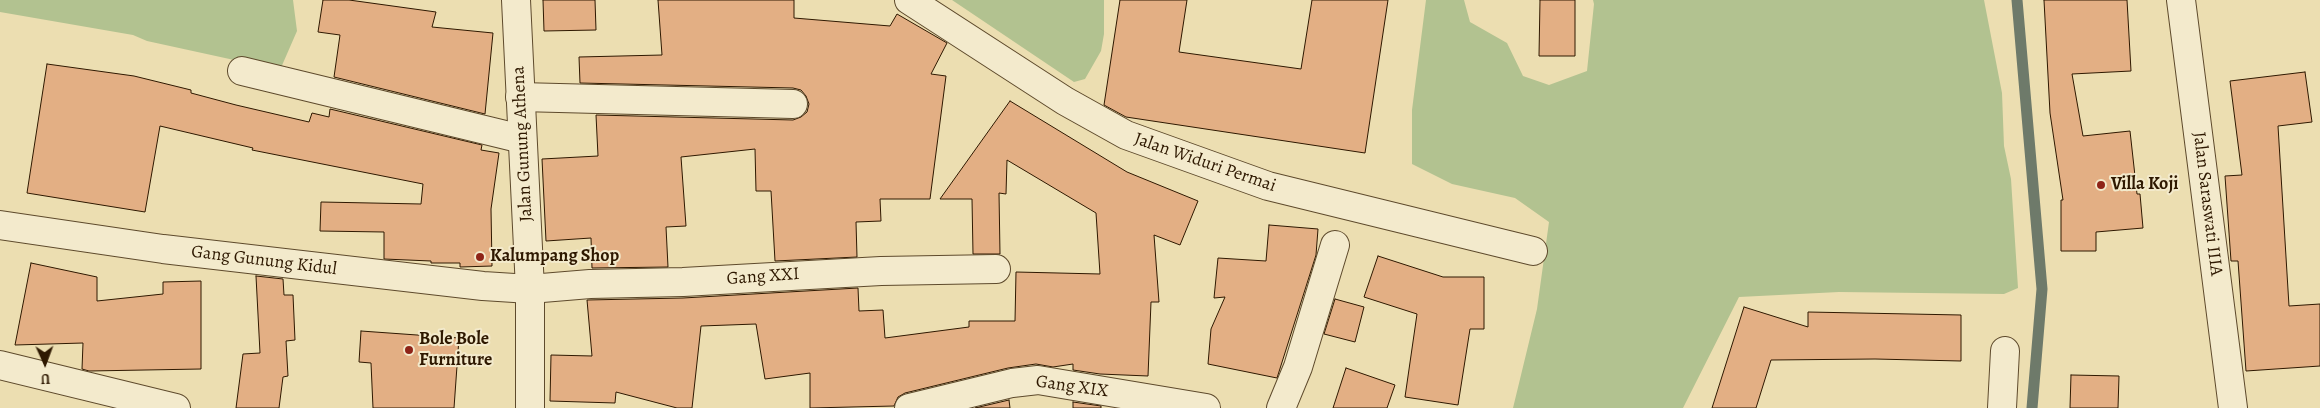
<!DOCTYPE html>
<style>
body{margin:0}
#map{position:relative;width:2320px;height:408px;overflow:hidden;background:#ecdeb1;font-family:Alegreya,serif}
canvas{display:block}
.north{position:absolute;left:20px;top:338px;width:50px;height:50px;-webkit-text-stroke:4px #f3eacc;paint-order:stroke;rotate:178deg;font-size:14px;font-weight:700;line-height:20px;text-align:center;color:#2e1800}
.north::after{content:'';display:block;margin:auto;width:18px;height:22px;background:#2e1800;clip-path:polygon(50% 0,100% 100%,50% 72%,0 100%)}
</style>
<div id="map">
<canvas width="2320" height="408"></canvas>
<div class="north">U</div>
</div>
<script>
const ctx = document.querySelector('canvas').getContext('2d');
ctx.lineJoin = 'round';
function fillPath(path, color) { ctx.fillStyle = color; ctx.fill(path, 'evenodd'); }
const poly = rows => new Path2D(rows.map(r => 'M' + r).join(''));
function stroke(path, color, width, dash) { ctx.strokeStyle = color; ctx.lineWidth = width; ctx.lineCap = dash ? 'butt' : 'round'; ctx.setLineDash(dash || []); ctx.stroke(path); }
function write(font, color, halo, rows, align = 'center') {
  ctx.font = font + ' Alegreya,serif'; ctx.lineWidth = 4; ctx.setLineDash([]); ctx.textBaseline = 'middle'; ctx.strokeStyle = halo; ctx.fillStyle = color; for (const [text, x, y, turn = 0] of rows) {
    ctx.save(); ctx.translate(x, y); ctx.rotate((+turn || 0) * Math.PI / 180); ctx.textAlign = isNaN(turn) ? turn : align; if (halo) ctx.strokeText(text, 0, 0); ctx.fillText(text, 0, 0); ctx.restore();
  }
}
const green = poly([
 [0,0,293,0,297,31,280,70,147,41,133,35,0,12],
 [952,0,1104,0,1104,34,1101,51,1085,79,1074,82],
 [1426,0,1464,0,1470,22,1507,43,1523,76,1549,85,1587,71,1594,4,1593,0,1984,0,2002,93,2004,146,2011,179,2018,288,2004,294,1839,292,1739,297,1683,408,1513,408,1537,309,1549,222,1515,198,1452,184,1412,164,1412,110]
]);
const stream = poly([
 [2017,0,2042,289,2032,408]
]);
const building = poly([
 [323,0,349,0,436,12,432,27,493,33,485,114,334,77,340,35,318,32,323,0],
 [543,0,595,0,596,30,544,31,543,0],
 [658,0,794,0,794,18,890,26,897,14,947,43,931,74,946,76,930,199,880,199,881,221,856,222,857,257,775,261,771,191,756,191,755,149,681,157,686,226,666,227,668,267,592,268,591,238,546,241,542,159,598,156,596,115,793,120,801,117,807,112,809,104,806,96,801,90,793,88,580,83,579,57,662,55,658,0],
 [1120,0,1187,0,1179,52,1301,69,1312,0,1388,0,1365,153,1126,117,1104,105,1120,0],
 [1540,0,1575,0,1575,56,1539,56,1540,0],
 [2044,0,2127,0,2131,71,2072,74,2083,136,2130,131,2137,194,2140,194,2143,228,2096,232,2096,251,2061,251,2061,200,2063,200,2050,113,2044,0],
 [47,64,134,76,191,90,191,93,236,105,309,122,312,113,329,117,330,109,482,145,481,150,499,153,491,209,492,266,460,267,460,263,431,263,431,261,384,259,384,232,320,231,321,202,421,204,423,184,252,150,253,148,160,126,145,212,27,193,47,64],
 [2305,72,2312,122,2278,126,2289,306,2320,304,2320,366,2246,371,2238,261,2231,261,2225,176,2242,175,2230,81,2305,72],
 [1010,101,1127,172,1198,201,1180,245,1154,235,1159,302,1151,302,1148,376,1100,374,1073,370,1073,364,1053,367,1036,364,1008,368,905,393,898,397,894,406,810,408,810,373,765,379,756,324,701,326,692,408,677,408,616,392,615,403,550,401,551,355,592,356,587,300,683,298,858,288,859,311,883,310,885,338,969,327,969,321,1015,321,1016,272,1100,274,1096,213,1007,160,1006,194,999,193,1000,254,973,254,972,199,940,199,1010,101],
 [1269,225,1318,229,1316,255,1277,378,1208,364,1211,329,1225,297,1214,298,1218,258,1266,261,1269,225],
 [1378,256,1443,277,1484,277,1484,329,1470,329,1458,405,1405,397,1417,314,1364,297,1378,256],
 [31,263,97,277,97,301,163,294,163,282,201,281,201,369,89,371,82,369,83,343,15,345,31,263],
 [256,276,283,279,284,295,293,295,295,340,286,341,288,376,283,377,279,408,236,408,243,354,260,353,256,276],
 [1335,299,1364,307,1355,342,1324,334,1335,299],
 [1744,307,1808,327,1808,312,1961,315,1961,361,1875,359,1771,360,1756,408,1712,408,1744,307],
 [361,331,459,338,454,408,373,408,371,363,359,362,361,331],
 [1346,368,1395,385,1387,408,1333,408,1346,368],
 [2071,375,2119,376,2118,408,2070,408,2071,375],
 [1009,400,1010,408,975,408,1009,400],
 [1073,402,1101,406,1101,408,1073,408,1073,402]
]);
const minor = poly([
 [909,0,1065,101,1126,135,1268,186,1533,251],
 [2181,0,2233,408],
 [242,71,522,139],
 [520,97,793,104],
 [0,225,163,249,483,286,530,289,590,284,683,282,881,271,996,269],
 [0,365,176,408],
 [909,408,1012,383,1038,380,1206,408],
 [1281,408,1298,367,1335,245],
 [2002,408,2005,351]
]);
const tertiary = poly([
 [516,0,530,289,530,408]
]);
const markers = [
 [2101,185,5,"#8f2418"],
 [480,257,5,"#8f2418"],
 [409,350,5,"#8f2418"]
];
const streetNames = [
 ["Jalan Gunung Athena",523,144,-93],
 ["Jalan Widuri Permai",1205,163,19],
 ["Jalan Saraswati IIIA",2207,204,83],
 ["Gang Gunung Kidul",264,261,7],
 ["Gang XXI",763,277,-4],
 ["Gang XIX",1072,387,8]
];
const poiNames = [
 ["Villa Koji",2111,185],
 ["Kalumpang Shop",490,257],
 ["Bole Bole",419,340],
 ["Furniture",419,361]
];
fillPath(green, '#b2c290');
stroke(stream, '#6e7a6a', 11);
fillPath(building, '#e3af84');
stroke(building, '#2e1800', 1);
stroke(minor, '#5e4a2c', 30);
stroke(tertiary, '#5e4a2c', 30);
stroke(minor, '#f3eacc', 28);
stroke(tertiary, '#f3eacc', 28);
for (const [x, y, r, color] of markers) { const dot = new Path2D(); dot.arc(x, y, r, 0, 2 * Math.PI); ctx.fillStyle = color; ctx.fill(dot); stroke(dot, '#f3eacc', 2); }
write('18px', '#2e1800', '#f3eacc', streetNames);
write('bold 18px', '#2e1800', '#f3eacc', poiNames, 'left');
</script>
